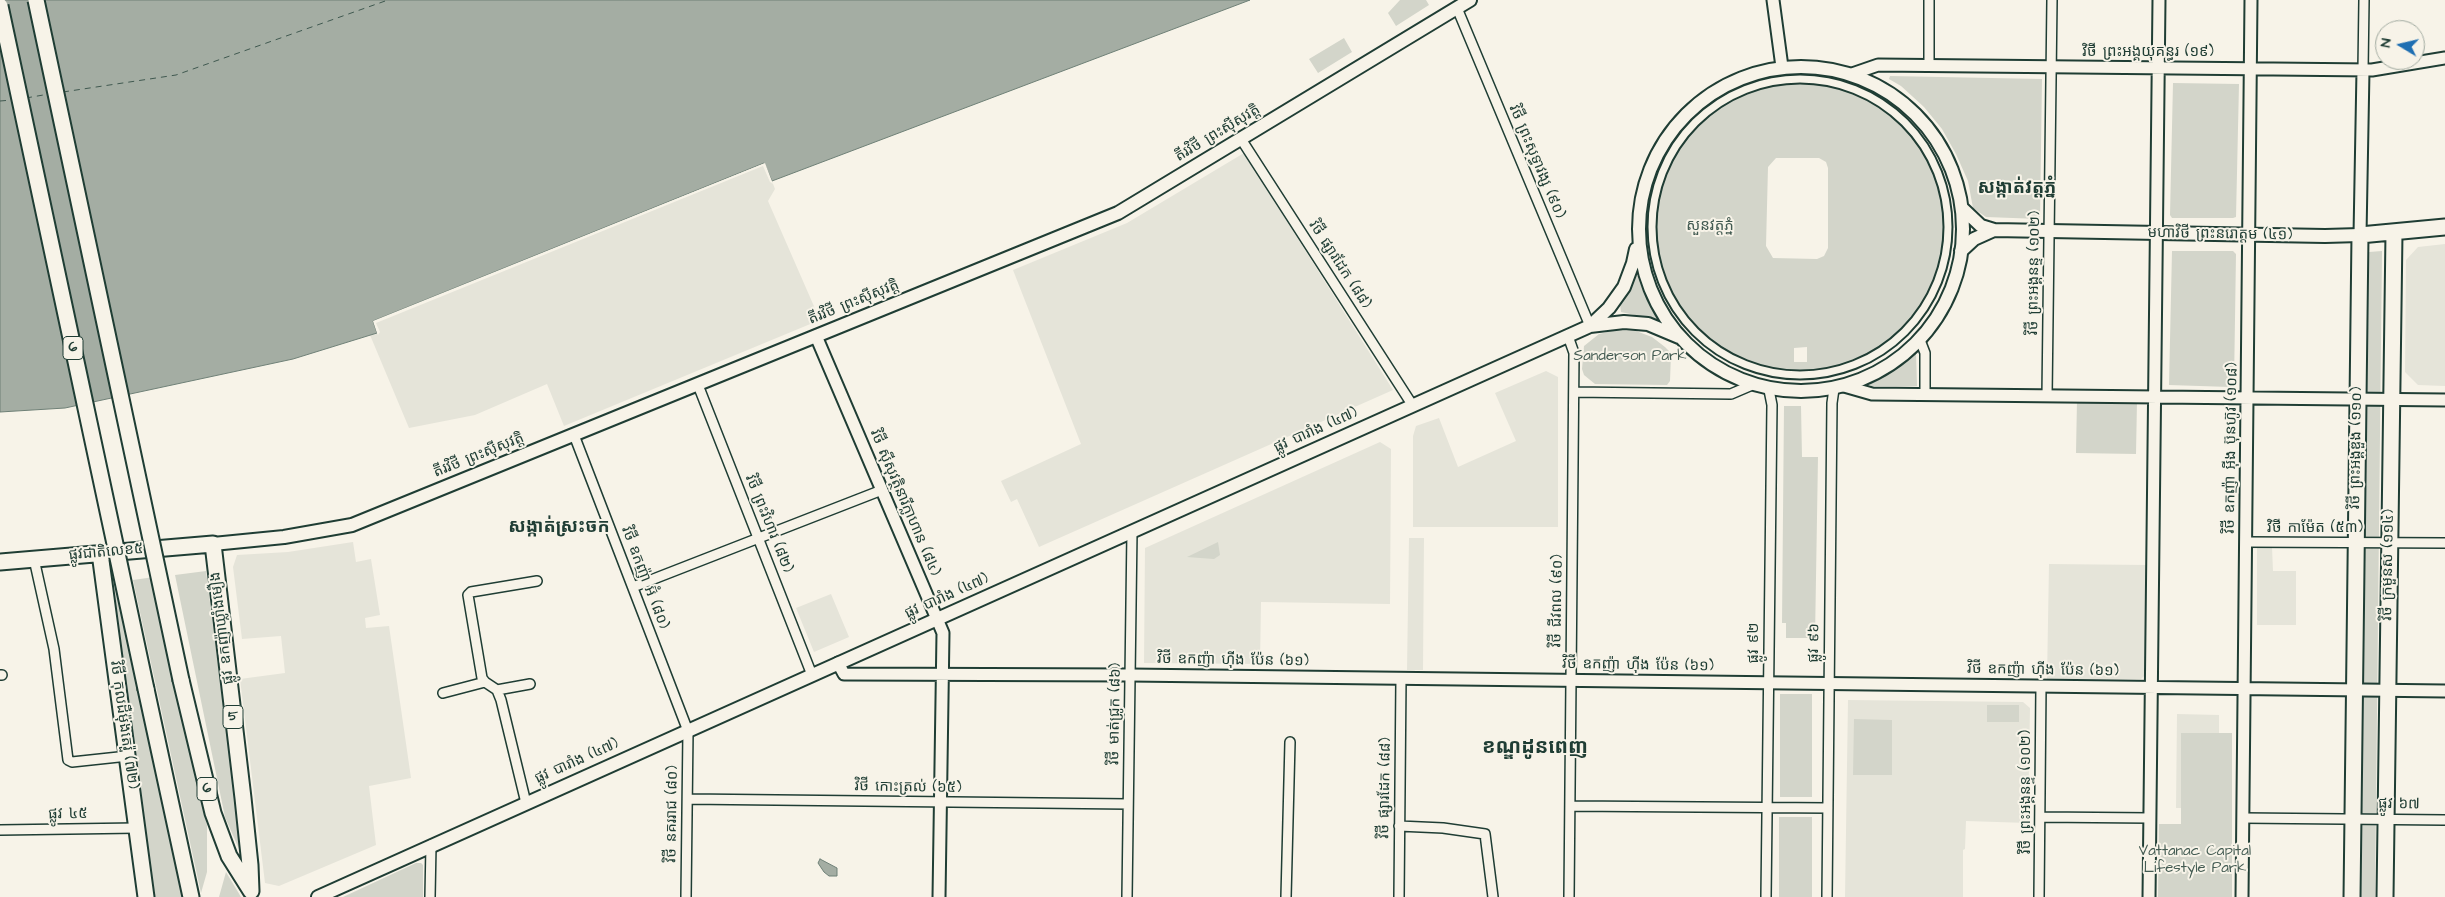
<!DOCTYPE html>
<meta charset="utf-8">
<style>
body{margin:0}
#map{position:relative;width:2445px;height:897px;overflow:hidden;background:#f7f3e8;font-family:"Architects Daughter",sans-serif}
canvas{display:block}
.north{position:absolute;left:2375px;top:20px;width:50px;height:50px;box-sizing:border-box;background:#f7f3e8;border:1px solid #a1aaa0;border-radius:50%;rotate:279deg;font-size:14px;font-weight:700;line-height:20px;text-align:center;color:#1f3d34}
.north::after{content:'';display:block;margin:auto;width:18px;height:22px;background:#1f6fb2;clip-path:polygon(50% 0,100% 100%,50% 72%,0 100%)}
</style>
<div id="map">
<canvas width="2445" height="897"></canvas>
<div class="north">N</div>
</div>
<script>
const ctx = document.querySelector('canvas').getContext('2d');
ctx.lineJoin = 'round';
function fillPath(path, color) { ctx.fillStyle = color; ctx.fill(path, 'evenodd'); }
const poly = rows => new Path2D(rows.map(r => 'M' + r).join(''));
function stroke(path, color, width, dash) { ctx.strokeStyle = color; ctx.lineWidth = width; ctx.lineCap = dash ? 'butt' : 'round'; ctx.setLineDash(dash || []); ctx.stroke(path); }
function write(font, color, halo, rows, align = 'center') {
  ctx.font = font + ' "Architects Daughter","Noto Sans Khmer",sans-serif'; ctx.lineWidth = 4; ctx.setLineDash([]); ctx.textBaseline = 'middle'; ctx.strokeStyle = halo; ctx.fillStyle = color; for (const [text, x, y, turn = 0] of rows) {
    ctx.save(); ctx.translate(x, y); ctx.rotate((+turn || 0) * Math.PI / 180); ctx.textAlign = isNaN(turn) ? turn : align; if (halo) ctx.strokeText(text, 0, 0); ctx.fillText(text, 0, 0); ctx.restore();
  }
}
const built = poly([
 [1244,153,1393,390,1039,547,1017,499,1011,502,1001,481,1081,444,1013,270,1127,223],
 [765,163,775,189,768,201,820,320,564,426,547,384,475,415,409,428,370,335,377,332,373,321],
 [2445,244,2445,386,2418,385,2405,372,2406,260,2418,247],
 [1546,371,1558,377,1558,527,1413,527,1413,436,1416,426,1439,418,1458,467,1516,441,1495,393],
 [1380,442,1391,449,1390,604,1261,602,1260,664,1144,663,1145,548],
 [1409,538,1424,538,1423,670,1407,670],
 [353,542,356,562,371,559,380,615,365,618,366,628,389,626,411,778,369,786,376,845,279,886,265,883,240,679,285,673,281,636,242,639,233,567,237,555,288,552],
 [2257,547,2272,547,2273,571,2296,571,2296,625,2257,625],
 [2049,564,2147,565,2144,676,2141,679,2047,679],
 [831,594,849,637,814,652,796,608],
 [1848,700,2023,702,2030,708,2028,823,1966,821,1965,849,1963,850,1963,897,1845,897],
 [2177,714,2219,715,2219,808,2176,808]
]);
const green = poly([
 [1400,0,1426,0,1429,5,1396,26,1388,13],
 [1344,38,1352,52,1318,73,1309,59],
 [1890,76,2042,79,2040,219,1986,217,1973,208,1968,181,1956,154,1942,129,1924,107,1901,86,1889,79],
 [1804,80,1826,82,1866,95,1884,105,1910,128,1930,157,1942,189,1947,223,1944,256,1935,287,1918,315,1902,334,1882,350,1860,362,1836,370,1793,374,1772,372,1741,362,1713,346,1689,323,1671,296,1659,266,1654,234,1656,201,1662,179,1671,159,1694,126,1723,102,1752,88,1783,81],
 [1776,158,1819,158,1826,162,1828,168,1828,248,1824,256,1817,259,1773,258,1766,246,1768,167],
 [1807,347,1807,362,1794,362,1794,348],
 [2173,83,2239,84,2236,217,2233,218,2172,218,2170,215],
 [2172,251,2233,251,2236,254,2234,384,2230,387,2169,385],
 [2382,251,2375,897,2361,897,2369,252],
 [1636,276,1639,276,1658,320,1621,312,1620,304],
 [1616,330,1636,331,1652,337,1665,347,1671,353,1670,381,1667,385,1595,384,1584,375,1582,369,1584,346,1599,334],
 [1916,351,1917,386,1871,386,1869,384,1905,363],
 [2077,400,2137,401,2136,454,2076,453],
 [1784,406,1801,406,1802,457,1818,457,1815,638,1786,638,1786,623,1782,623],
 [1218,542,1220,555,1214,559,1187,557],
 [111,568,117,568,182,897,155,897,110,570],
 [206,571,237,815,239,849,225,817,175,575],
 [154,577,207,825,207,872,201,893,133,580],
 [1780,694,1812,694,1812,797,1780,797],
 [1987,705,2019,705,2019,722,1987,722],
 [1854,719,1892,720,1892,775,1853,775],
 [2181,733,2232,733,2232,897,2158,897,2159,824,2181,824],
 [1779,817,1812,817,1812,897,1779,897],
 [416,863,421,863,423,865,423,897,343,897],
 [226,872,241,897,219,897]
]);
const water = poly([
 [0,0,1250,0,772,181,764,163,373,321,377,333,293,359,65,408,0,412,0,0],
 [820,859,837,868,837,876,829,876,824,872,818,863,820,859]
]);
const pier = poly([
 [765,163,773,184,770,182,763,166,376,323,380,332,378,335,377,333,373,321]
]);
const ferry = poly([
 [63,92,176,75,388,0],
 [26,98,49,94],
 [0,101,12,100]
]);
const pedestrian = poly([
 '1652 227a148 148 0 1 1 296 0a148 148 0 1 1-296 0Z'
]);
const minor = poly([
 [1457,8,1590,326],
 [1929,66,1929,0],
 [2363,70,2364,0],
 [1241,139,1413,406],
 [1568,336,1574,353,1569,897],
 [1920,340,1925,353,1925,394],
 [698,385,812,675],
 [1574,392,1731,394,1752,385],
 [2047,396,2052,0],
 [574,435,688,731,686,897],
 [2246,542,2445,543],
 [34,559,54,649,68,760,72,762,128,756],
 [633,587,882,490],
 [0,675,2,675],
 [497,690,530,684],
 [443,693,485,682],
 [688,799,1128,804],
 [526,803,501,700,497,690,485,682,482,678,468,595,471,592,537,581],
 [1570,806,1828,808],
 [2040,817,2150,818],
 [2243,818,2445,820],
 [1399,826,1443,828,1485,834,1493,897],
 [0,830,137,828],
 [430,897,431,845],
 [1127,897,1132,531],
 [1286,897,1290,742],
 [1399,897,1401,678],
 [1766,897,1772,405,1769,390],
 [1827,897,1832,403,1834,389],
 [2039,897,2041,686]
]);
const tertiary = poly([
 [1773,0,1782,67],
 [1852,74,1878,65,2372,70,2445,58],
 [2360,235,2363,70],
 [816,336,943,633,939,897],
 [1844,386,1872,394,2445,400],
 [838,663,844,674,1130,675,2445,691],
 [2149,897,2159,0],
 [2242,897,2251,0]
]);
const secondary = poly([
 '1639 229a162 162 0 1 1 324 0a162 162 0 1 1-324 0Z',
 [1962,208,1981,226,1994,230,2325,236,2360,235],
 [1961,251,1974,239,1994,230],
 [1590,326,1609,308,1624,287,1633,263,1636,249],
 [213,544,284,537,352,525,1118,213,1470,0],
 [318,897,1590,326,1624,322,1648,324,1679,337]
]);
const primary = poly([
 [2352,897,2360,235,2445,227],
 [2385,897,2394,233]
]);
const trunk = poly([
 [100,553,146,897],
 [0,562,213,544,243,798,250,865,251,891],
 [181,680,213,813,229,856,251,891],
 [146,689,191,897]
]);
const trunkBridge = poly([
 [36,0,181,680],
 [0,6,146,689]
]);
const shields = [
 [73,348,20],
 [233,717,20],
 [207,789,20]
];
const shieldNames = [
 ["6",73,348],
 ["5",233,717],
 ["6",207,789]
];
const streetNames = [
 ["វិថី ព្រះអង្គយុគន្ធរ (១៩)",2148,53],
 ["តីរវិថី ព្រះស៊ីសុវត្តិ",1218,134,-31],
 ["វិថី ព្រះសុទ្ធាវង្ស (៩០)",1536,162,67],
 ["មហាវិថី ព្រះនរោត្តម (៤១)",2220,235,1],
 ["វិថី ផ្សារដែក (៨៨)",1339,265,57],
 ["វិថី ព្រះអង្គនន្ទ (១០២)",2035,273,-89],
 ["តីរវិថី ព្រះស៊ីសុវត្តិ",854,303,-22],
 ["ផ្លូវ បារាំង (៤៧)",1316,431,-24],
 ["វិថី ឧកញ៉ា អ៊ីង ប៊ុនហ៊ូវ (១០៨)",2232,448,-89],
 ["វិថី ព្រះអង្គឌួង (១១០)",2357,448,-89],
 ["តីរវិថី ព្រះស៊ីសុវត្តិ",479,456,-22],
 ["វិថី ស៊ីសុវត្ថិនារីក្លាហាន (៨៤)",904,503,67],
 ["វិថី ព្រះវិហារ (៨២)",768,524,68],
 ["វិថី កាម៉ែត (៥៣)",2315,529],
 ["ផ្លូវជាតិលេខ៥",106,553,-5],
 ["វិថី ក្រមួនស (១១៤)",2389,565,-89],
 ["វិថី ឧកញ៉ា អ៊ំ (៨០)",644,578,69],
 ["ផ្លូវ បារាំង (៤៧)",947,597,-24],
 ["វិថី ជីវពល (៩០)",1558,601,-89],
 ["ផ្លូវ ឧកញ៉ាឃ្លាំងមឿង",223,628,-97],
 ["ផ្លូវ ៩២",1755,643,-90],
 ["ផ្លូវ ៩៦",1815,643,-89],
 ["វិថី ឧកញ៉ា ហ៊ីង ប៉ែន (៦១)",1233,661,1],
 ["វិថី ឧកញ៉ា ហ៊ីង ប៉ែន (៦១)",1638,666,1],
 ["វិថី ឧកញ៉ា ហ៊ីង ប៉ែន (៦១)",2043,671,1],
 ["វិថី មាត់ជ្រូក (៨៦)",1116,714,-89],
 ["វិថី កុលដឺម៉ុងតេរ៉ួ (៧២)",123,725,82],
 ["ផ្លូវ បារាំង (៤៧)",577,762,-24],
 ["វិថី កោះត្រល់ (៦៥)",908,788,1],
 ["វិថី ផ្សារដែក (៨៨)",1386,788,-89],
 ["វិថី ព្រះអង្គនន្ទ (១០២)",2027,792,-90],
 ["ផ្លូវ ៦៧",2399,805,1],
 ["វិថី នគររាជ (៨០)",673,814,-89],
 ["ផ្លូវ ៤៥",68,815,-1]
];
const parkNames = [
 ["សួនវត្ដភ្នំ",1710,227],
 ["Sanderson Park",1630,357],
 ["Vattanac Capital",2195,852],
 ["Lifestyle Park",2195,869]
];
const quarterNames = [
 ["សង្កាត់វត្តភ្នំ",2017,189],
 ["សង្កាត់ស្រះចក",559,528]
];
const districtNames = [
 ["ខណ្ឌដូនពេញ",1535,749]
];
fillPath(built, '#e5e4d9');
fillPath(green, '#d3d5ca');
fillPath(water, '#a4ada3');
stroke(water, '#6f8077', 1);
fillPath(pier, '#f7f3e8');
stroke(ferry, '#405950', 1, [6, 5]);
stroke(pedestrian, '#1f3d34', 11);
stroke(minor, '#1f3d34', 12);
stroke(tertiary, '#1f3d34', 15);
stroke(secondary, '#1f3d34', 16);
stroke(primary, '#1f3d34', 19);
stroke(trunk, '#1f3d34', 19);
stroke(pedestrian, '#f7f3e8', 7);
stroke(minor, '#f7f3e8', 9);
stroke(tertiary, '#f7f3e8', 11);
stroke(secondary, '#f7f3e8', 12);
stroke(primary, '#f7f3e8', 15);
stroke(trunk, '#f7f3e8', 15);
stroke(trunkBridge, '#1f3d34', 19, []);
stroke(trunkBridge, '#f7f3e8', 15);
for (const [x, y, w] of shields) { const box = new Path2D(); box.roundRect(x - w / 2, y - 11.5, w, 23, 4); ctx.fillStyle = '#f7f3e8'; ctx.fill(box); stroke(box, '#1f3d34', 1); }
write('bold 14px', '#1f3d34', null, shieldNames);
write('15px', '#1f3d34', '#f7f3e8', streetNames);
write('15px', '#435b52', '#f7f3e8', parkNames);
write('bold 18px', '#1f3d34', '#f7f3e8', quarterNames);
write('bold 20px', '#1f3d34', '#f7f3e8', districtNames);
</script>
